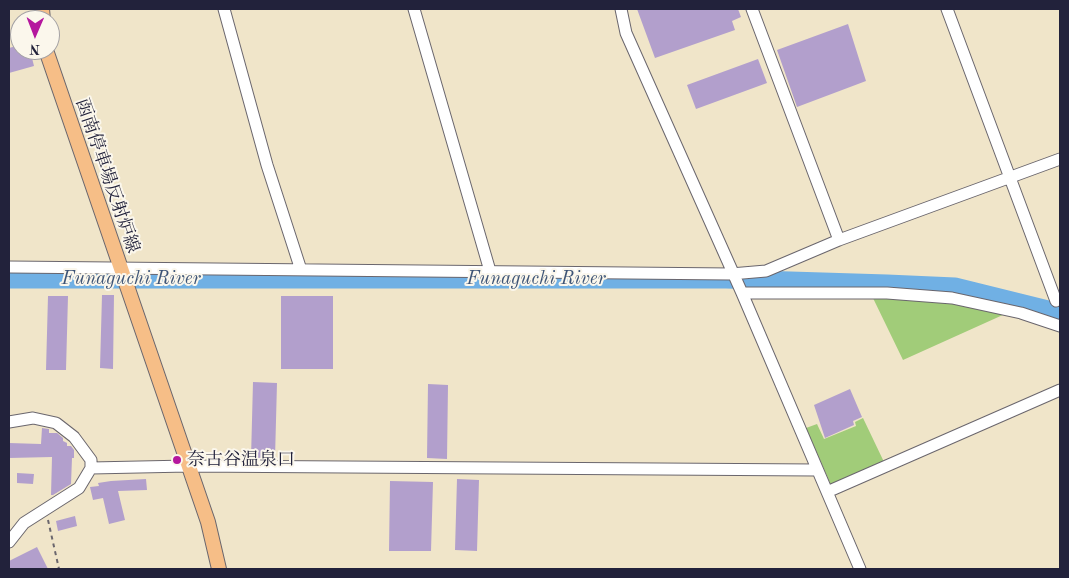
<!DOCTYPE html>
<meta charset="utf-8">
<style>
body{margin:0}
#map{position:relative;width:1069px;height:578px;overflow:hidden;background:#f0e5c9;font-family:"Old Standard TT",serif}
canvas{display:block}
.frame{position:absolute;inset:0;border:10px solid #22223b;pointer-events:none}
.north{position:absolute;left:10px;top:10px;width:50px;height:50px;box-sizing:border-box;background:#fbf7ec;border:1px solid #a4a2a5;border-radius:50%;rotate:181deg;font-size:14px;font-weight:700;line-height:20px;text-align:center;color:#22223b}
.north::after{content:'';display:block;margin:auto;width:18px;height:22px;background:#b5179e;clip-path:polygon(50% 0,100% 100%,50% 72%,0 100%)}
</style>
<div id="map">
<canvas width="1069" height="578"></canvas>
<div class="frame"></div>
<div class="north">N</div>
</div>
<script>
const ctx = document.querySelector('canvas').getContext('2d');
ctx.lineJoin = 'round';
function fillPath(path, color) { ctx.fillStyle = color; ctx.fill(path, 'evenodd'); }
const poly = rows => new Path2D(rows.map(r => 'M' + r).join(''));
function stroke(path, color, width, dash) { ctx.strokeStyle = color; ctx.lineWidth = width; ctx.lineCap = dash ? 'butt' : 'round'; ctx.setLineDash(dash || []); ctx.stroke(path); }
function write(font, color, halo, rows, align = 'center') {
  ctx.font = font + ' "Old Standard TT","Noto Serif JP",serif'; ctx.lineWidth = 4; ctx.setLineDash([]); ctx.textBaseline = 'middle'; ctx.strokeStyle = halo; ctx.fillStyle = color; for (const [text, x, y, turn = 0] of rows) {
    ctx.save(); ctx.translate(x, y); ctx.rotate((+turn || 0) * Math.PI / 180); ctx.textAlign = isNaN(turn) ? turn : align; if (halo) ctx.strokeText(text, 0, 0); ctx.fillText(text, 0, 0); ctx.restore();
  }
}
const green = poly([
 [872,296,926,300,967,305,1005,314,903,360],
 [863,418,884,462,831,485,806,428,817,424,824,439,856,426,855,422]
]);
const river = poly([
 [9,279,726,279,887,284,955,287,1060,313]
]);
const building = poly([
 [637,9,738,9,741,17,732,21,735,30,655,58],
 [848,24,866,81,797,107,777,50],
 [20,45,20,50,30,50,34,66,9,73,9,48],
 [758,59,767,83,696,109,687,85],
 [102,295,114,295,113,369,100,368],
 [48,296,68,296,66,370,46,370],
 [281,296,333,296,333,369,281,369],
 [253,382,277,383,275,458,251,458],
 [428,384,448,385,447,459,427,458],
 [850,389,862,417,853,421,854,425,825,438,814,405],
 [42,428,49,429,49,433,57,433,63,438,63,441,67,443,67,446,71,446,74,450,74,458,72,458,71,484,53,495,51,495,52,457,9,458,9,443,41,444],
 [17,473,34,474,33,484,17,483],
 [146,479,147,490,118,491,125,520,109,524,103,498,93,500,90,487,99,486,98,483,111,481],
 [457,479,479,480,477,551,455,550],
 [390,481,433,482,431,551,389,551],
 [75,516,77,526,58,531,56,521],
 [37,547,48,569,9,569,9,561]
]);
const path = poly([
 [48,520,59,569]
]);
const minor = poly([
 [224,9,267,165,301,270],
 [414,9,490,271],
 [621,9,626,33,742,293,860,569],
 [752,9,839,240],
 [947,9,1056,301],
 [9,267,731,274,766,271,839,240,1060,159],
 [742,293,887,293,952,298,1021,313,1060,326],
 [9,422,33,418,56,423,74,437,91,460,91,468,79,488,24,523,9,542],
 [91,468,188,466,816,470],
 [827,492,1060,390]
]);
const major = poly([
 [42,9,43,20],
 [46,50,208,522,219,569]
]);
const markers = [
 [177,460,5,"#b5179e"]
];
const streetNames = [
 ["函南停車場反射炉線",107,176,71]
];
const poiNames = [
 ["奈古谷温泉口",187,460]
];
const waterNames = [
 ["Funaguchi River",131,279],
 ["Funaguchi River",536,279]
];
fillPath(green, '#a1cc79');
stroke(river, '#70b0e4', 19);
fillPath(building, '#b29fcc');
stroke(minor, '#6a666d', 13);
stroke(major, '#6a666d', 16);
stroke(path, '#6a666d', 2, [4, 4]);
stroke(minor, '#fff', 11);
stroke(major, '#f6be87', 14);
for (const [x, y, r, color] of markers) { const dot = new Path2D(); dot.arc(x, y, r, 0, 2 * Math.PI); ctx.fillStyle = color; ctx.fill(dot); stroke(dot, '#fbf7ec', 2); }
write('18px', '#22223b', '#fbf7ec', streetNames);
write('18px', '#22223b', '#fbf7ec', poiNames, 'left');
write('italic 19px', '#3d5476', '#fbf7ec', waterNames);
</script>
